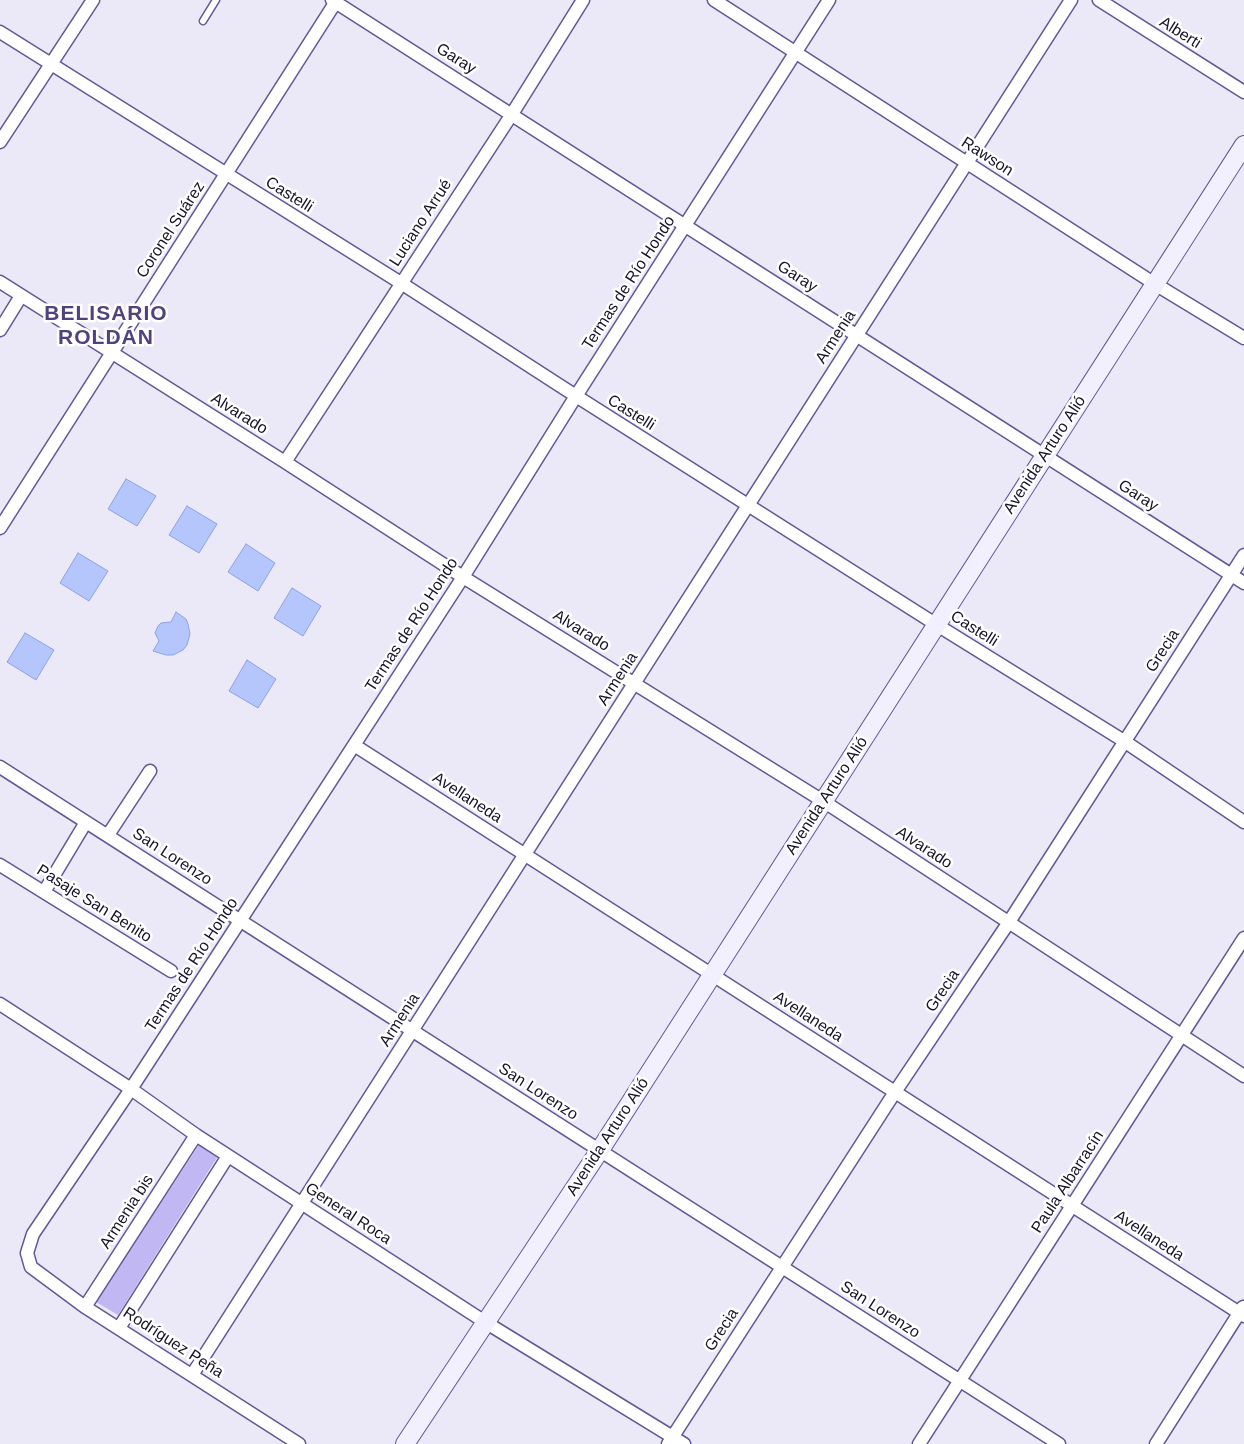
<!DOCTYPE html>
<meta charset="utf-8">
<style>
body{margin:0}
canvas{display:block;background:#ebe9f8}
</style>
<canvas width="1244" height="1444"></canvas>
<script>
const ctx = document.querySelector('canvas').getContext('2d');
ctx.lineJoin = 'round';
function fillPath(path, color) { ctx.fillStyle = color; ctx.fill(path, 'evenodd'); }
const poly = rows => new Path2D(rows.map(r => 'M' + r).join(''));
function stroke(path, color, width, dash) { ctx.strokeStyle = color; ctx.lineWidth = width; ctx.lineCap = dash ? 'butt' : 'round'; ctx.setLineDash(dash || []); ctx.stroke(path); }
function write(font, color, halo, rows, align = 'center') {
  ctx.font = font + ' Helvetica,sans-serif'; ctx.lineWidth = 5; ctx.setLineDash([]); ctx.textBaseline = 'middle'; ctx.strokeStyle = halo; ctx.fillStyle = color; for (const [text, x, y, turn = 0] of rows) {
    ctx.save(); ctx.translate(x, y); ctx.rotate((+turn || 0) * Math.PI / 180); ctx.textAlign = isNaN(turn) ? turn : align; if (halo) ctx.strokeText(text, 0, 0); ctx.fillText(text, 0, 0); ctx.restore();
  }
}
const green = poly([
 [199,1145,218,1156,118,1315,96,1302]
]);
const building = poly([
 [126,479,156,496,137,526,108,509,126,479],
 [187,506,217,524,199,553,169,535,187,506],
 [246,544,275,563,258,591,228,572,246,544],
 [78,553,108,571,89,601,60,583,78,553],
 [292,588,321,606,303,636,274,618,292,588],
 [176,612,186,619,188,624,190,634,187,645,183,650,173,655,166,655,153,651,159,641,155,633,158,626,161,623,171,622,176,612],
 [25,633,54,650,36,680,7,662,25,633],
 [247,660,276,679,258,708,229,691,247,660]
]);
const service = poly([
 [203,21,216,0]
]);
const minor = poly([
 [332,0,1244,583],
 [714,0,1155,284,1244,338],
 [1099,0,1244,92],
 [0,32,401,283,576,396,937,625,1124,741,1244,822],
 [0,142,93,0],
 [0,282,285,462,463,577,823,801,1244,1076],
 [0,330,21,296],
 [285,462,512,114,583,0],
 [0,528,337,0],
 [354,745,1244,1316],
 [0,767,1059,1444],
 [108,835,150,771],
 [0,865,171,971],
 [44,892,86,822],
 [0,1004,131,1089,196,1135,485,1322,684,1444],
 [85,1307,196,1135],
 [119,1328,228,1156],
 [192,1375,1071,0],
 [299,1444,85,1307,31,1267,27,1253,33,1234,131,1089,463,577,576,396,829,0],
 [668,1444,895,1092,1009,922,1244,555],
 [919,1444,1244,938],
 [1156,1444,1243,1307]
]);
const secondary = poly([
 [405,1444,600,1150,1244,145]
]);
const streetNames = [
 ["Alberti",1180,33,32],
 ["Garay",456,59,32],
 ["Rawson",987,157,33],
 ["Castelli",289,195,32],
 ["Luciano Arrué",421,223,-57],
 ["Coronel Suárez",171,230,-57],
 ["Garay",797,277,33],
 ["Termas de Río Hondo",629,283,-57],
 ["Armenia",836,337,-57],
 ["Castelli",631,413,32],
 ["Alvarado",239,414,32],
 ["Avenida Arturo Alió",1045,455,-57],
 ["Garay",1138,496,33],
 ["Termas de Río Hondo",412,625,-57],
 ["Castelli",974,629,32],
 ["Alvarado",581,631,32],
 ["Grecia",1163,651,-57],
 ["Armenia",618,679,-57],
 ["Avenida Arturo Alió",827,796,-57],
 ["Avellaneda",467,798,33],
 ["Alvarado",924,848,33],
 ["San Lorenzo",172,857,33],
 ["Pasaje San Benito",94,904,32],
 ["Termas de Río Hondo",192,965,-57],
 ["Grecia",943,991,-56],
 ["Avellaneda",808,1017,33],
 ["Armenia",400,1020,-57],
 ["San Lorenzo",538,1092,33],
 ["Avenida Arturo Alió",608,1137,-57],
 ["Paula Albarracín",1068,1182,-57],
 ["Armenia bis",127,1212,-57],
 ["General Roca",348,1214,33],
 ["Avellaneda",1149,1236,33],
 ["San Lorenzo",880,1310,33],
 ["Grecia",722,1330,-57],
 ["Rodríguez Peña",173,1343,33]
];
const districtNames = [
 ["BELISARIO",106,314],
 ["ROLDÁN",106,338]
];
fillPath(green, '#c1b8f3');
fillPath(building, '#b5c6fd');
stroke(building, '#8da0e2', 1);
stroke(service, '#635796', 9);
stroke(minor, '#635796', 15);
stroke(secondary, '#635796', 20);
stroke(service, '#fff', 6);
stroke(minor, '#fff', 12);
stroke(secondary, '#f2effe', 18);
write('16px', '#17122b', '#fff', streetNames);
ctx.letterSpacing = '1px';
write('bold 21px', '#4f427f', '#fff', districtNames);
ctx.letterSpacing = '0px';
</script>
